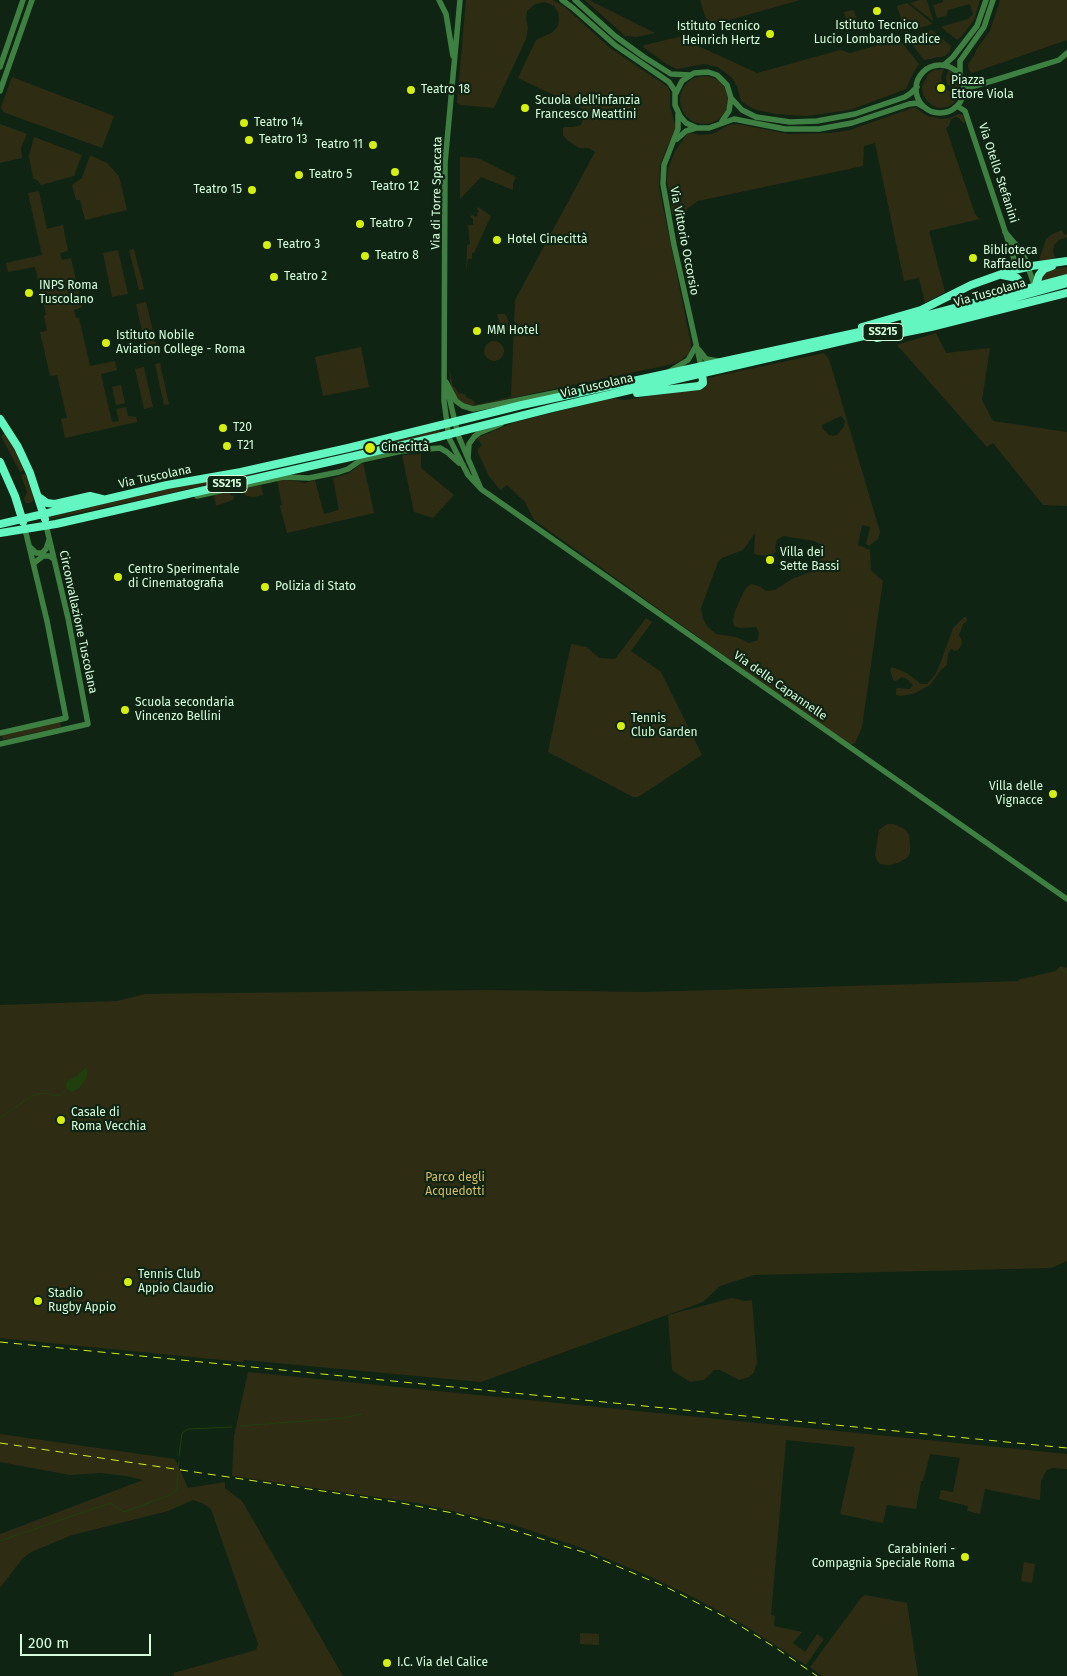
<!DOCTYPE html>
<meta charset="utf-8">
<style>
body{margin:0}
#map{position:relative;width:1067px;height:1676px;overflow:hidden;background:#102414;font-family:"Fira Sans",sans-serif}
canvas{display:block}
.scale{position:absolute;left:20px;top:1634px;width:131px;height:22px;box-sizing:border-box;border:2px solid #d5fddb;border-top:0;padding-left:6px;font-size:15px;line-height:18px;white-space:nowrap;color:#d5fddb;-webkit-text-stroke:4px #102414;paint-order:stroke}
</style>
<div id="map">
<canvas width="1067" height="1676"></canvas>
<div class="scale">200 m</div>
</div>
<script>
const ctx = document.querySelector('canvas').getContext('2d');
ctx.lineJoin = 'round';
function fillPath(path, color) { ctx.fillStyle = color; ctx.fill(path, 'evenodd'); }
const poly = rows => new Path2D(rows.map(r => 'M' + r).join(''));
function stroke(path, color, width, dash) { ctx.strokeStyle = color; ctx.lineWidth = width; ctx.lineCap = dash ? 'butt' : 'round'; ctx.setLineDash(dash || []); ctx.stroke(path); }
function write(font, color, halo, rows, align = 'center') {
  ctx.font = font + ' "Fira Sans",sans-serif'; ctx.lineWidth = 4.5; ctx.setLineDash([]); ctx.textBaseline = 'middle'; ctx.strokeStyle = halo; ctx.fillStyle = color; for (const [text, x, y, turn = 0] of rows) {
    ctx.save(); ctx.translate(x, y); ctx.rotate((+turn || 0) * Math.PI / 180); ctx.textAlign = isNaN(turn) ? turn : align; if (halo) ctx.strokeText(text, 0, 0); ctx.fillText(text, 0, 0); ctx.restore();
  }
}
const green = poly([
 [466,0,553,0,566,8,610,48,668,87,670,92,670,107,676,127,676,132,666,149,660,166,659,187,691,344,691,348,688,354,680,361,673,364,473,406,463,404,457,398,451,387,449,367,453,387,455,387,458,393,465,394,466,397,474,401,475,405,511,397,515,300,595,152,589,148,579,148,567,140,563,135,563,128,565,127,573,127,581,125,584,117,581,108,518,78,536,40,553,32,558,26,559,19,558,12,554,6,545,2,535,4,527,11,526,19,528,28,526,39,494,108,461,105,457,103],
 [585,0,589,0,655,33,636,37,625,36],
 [700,0,800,0,708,26],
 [919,0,927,0,933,21,910,3],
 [943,0,980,0,974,20,961,37,957,40,941,27,968,19,973,14,970,4,948,10,946,16,937,18,933,5,943,2],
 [1000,0,1067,0,1067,40,972,73,969,70,968,65,975,54,976,50,990,31],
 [907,3,933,24,905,32,897,6],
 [854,10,859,27,849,30,844,12],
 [932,30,951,46,950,51,945,56,924,60,911,43,909,37],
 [679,37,757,73,840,50,850,53,899,39,919,64,912,75,906,89,850,110,807,116,776,114,753,109,741,101,737,86,732,78,718,67,704,64,677,69,668,65,643,47,644,45],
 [944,69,941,77,942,84,949,91,960,94,953,104,947,107,939,108,933,106,927,101,923,95,922,86,929,73,934,70],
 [949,70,955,74,959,80,961,91,953,88,947,84,946,77],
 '680 100a24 24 0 1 1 48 0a24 24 0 1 1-48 0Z',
 [12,77,114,116,102,148,3,112,1,107],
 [912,108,916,108,927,116,941,119,950,118,959,114,963,115,965,122,963,123,959,118,956,117,951,119,949,126,946,128,975,214,980,219,929,231,945,292,925,303,919,278,904,281,875,143,864,146,863,166,698,201,687,209,682,224,679,225,672,213,667,180,668,169,675,151,687,134,692,133,699,135,712,134,729,125,737,124,789,134,830,133,850,130],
 [0,124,27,134,21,148,22,158,0,163],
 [34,137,82,155,74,176,41,185,38,181,33,178,29,156],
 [90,155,107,163,119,176,127,210,85,220,80,200,76,200,72,185,82,178],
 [460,157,478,158,516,177,513,183,513,190,481,177,460,199],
 [39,191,47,229,63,225,68,251,60,253,62,260,71,258,82,307,74,310,76,318,79,318,90,366,115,361,117,370,101,374,112,422,119,421,116,409,126,407,128,416,136,417,137,422,65,438,61,419,67,418,57,375,50,376,40,332,47,331,44,315,46,315,35,267,8,272,6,263,42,255,28,193],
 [478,207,491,216,474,253,472,253,472,259,468,259,466,272,467,245,470,244,468,225,473,225,473,219,470,217,472,215,476,217,478,215,477,214,479,211,477,209],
 [1062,230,1064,235,1067,234,1067,237,1059,240,1054,245,1053,251,1055,258,1043,261,1039,260,1046,239,1052,234],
 [134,249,144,289,139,290,129,250],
 [118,250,128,294,112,297,103,253],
 [1067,267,1067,276,1038,283,1042,275,1050,269],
 [146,302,158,352,147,354,136,304],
 [497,314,505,314,507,317,511,331,502,333],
 [936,333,946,353,990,348,982,400,993,421,1067,432,1067,506,1043,505,993,443,987,447,897,345],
 '484 351a10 10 0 1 1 20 0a10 10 0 1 1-20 0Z',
 [361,347,369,387,323,396,315,357],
 [824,353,829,359,880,532,878,539,869,546,866,544,870,527,862,525,858,545,870,550,871,570,883,581,862,727,855,743,850,745,534,520,525,502,507,485,500,490,489,476,478,453,478,449,482,445,477,438,515,422,612,398,625,400,704,387,708,378],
 [841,416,845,421,844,426,837,435,834,436,829,435,823,429,822,425],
 [755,533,754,553,757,555,771,556,776,552,775,547,777,540,783,536,814,541,823,546,825,550,825,555,817,563,813,571,792,579,775,590,766,591,759,586,751,584,745,589,735,611,733,621,734,626,740,628,756,627,759,633,758,640,749,643,736,637,716,634,708,627,703,619,701,608,718,562,722,558,743,550],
 [160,363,169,404,164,405,155,364],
 [144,367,153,407,144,409,135,369],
 [121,385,125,403,116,405,112,387],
 [439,429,440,433,382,446,381,445],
 [5,433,18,454,25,470,20,472,1,436],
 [421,454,421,468,454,495,433,518,414,512,402,455],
 [363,462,374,513,287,533,280,506,282,505,277,480,283,479,305,483,315,480,324,514,339,510,333,478,348,474],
 [26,473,32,486,33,498,33,501,30,503,26,503,24,499,27,492,21,475],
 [254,473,254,474,140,500,49,519,48,518,167,488],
 [261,485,263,495,254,497,247,496,244,494,243,489],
 [233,491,230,495,234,496,233,500,216,506,214,495],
 [964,617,967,618,967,621,963,624,959,635,962,641,961,646,958,650,955,651,951,649,948,653,947,665,941,670,930,685,913,694,900,696,896,695,896,689,898,688,910,689,913,685,907,679,902,677,896,681,893,680,890,670,892,667,907,673,921,684,927,684,935,675,940,664,953,628],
 [646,618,652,622,631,651,661,672,702,755,638,797,633,797,548,752,571,644,587,647,599,658,615,659],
 [60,721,61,727,3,740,2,735],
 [887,824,894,824,906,830,909,835,910,846,910,853,908,857,898,863,889,865,880,864,877,860,875,855,879,830],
 [1060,966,1067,968,1067,1261,1051,1268,754,1275,720,1286,703,1302,481,1382,244,1360,243,1362,0,1338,0,1005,117,1001,145,994,485,990,646,992,1021,981,1017,980,1056,971],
 [732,1298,745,1301,752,1300,757,1362,754,1372,749,1377,739,1380,720,1370,714,1370,704,1380,690,1382,672,1370,668,1315],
 [248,1372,1067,1454,1067,1469,1052,1468,1047,1470,1041,1481,1040,1500,985,1489,980,1514,967,1511,968,1506,939,1499,941,1490,953,1492,960,1458,930,1454,923,1481,921,1481,916,1509,887,1505,883,1523,840,1514,855,1447,786,1440,771,1615,775,1616,774,1626,802,1632,793,1643,805,1652,817,1634,824,1639,806,1665,739,1622,691,1596,644,1574,579,1547,514,1525,417,1503,232,1476,234,1436],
 [0,1434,175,1459,188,1488,225,1482,225,1488,242,1501,343,1676,174,1676,173,1673,256,1650,258,1644,211,1509,204,1504,193,1500,168,1511,72,1535,31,1552,22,1559,0,1588,0,1534,143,1480,126,1476,101,1473,70,1475,0,1462],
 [1024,1562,1035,1564,1032,1583,1021,1581],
 [865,1595,907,1603,918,1676,822,1676,810,1667,861,1598],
 [580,1633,599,1634,599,1645,580,1644]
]);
const water = poly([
 [86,1067,87,1071,86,1079,79,1088,72,1092,67,1089,66,1085,68,1080,77,1076]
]);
const stream = poly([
 [1061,969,1067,973],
 [0,1118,33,1095,44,1093,59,1096,68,1088],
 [240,1426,343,1418,362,1414],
 [179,1456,182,1433,188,1429,232,1427],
 [178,1467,179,1462],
 [0,1541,110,1503,124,1512,170,1495,177,1489,178,1473]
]);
const minor = poly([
 [439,0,446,14,453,56],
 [460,0,445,163,444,401,449,438,468,475,481,489,1067,899],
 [562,0,573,8,615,45,669,82,675,91,675,105,680,116,686,123,697,128,709,128,734,119,785,129,819,129,852,123,909,104,917,103,924,107],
 [575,0,615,36,644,57,671,74,690,75],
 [944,65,953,57,977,26,986,0],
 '916 89a24 24 0 1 1 48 0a24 24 0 1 1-48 0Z',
 [0,67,23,0],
 [960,75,960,61,984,27,993,0],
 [964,85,971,87,995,80,1059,60,1067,53],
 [0,91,32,0],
 [676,93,682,81,694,73,708,72,717,75,727,85,731,98,729,111,722,121],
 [731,98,742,110,756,117,790,122,817,121,855,114,905,97,911,93,917,87],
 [957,106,965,111,1005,231,1014,259,1010,271],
 [678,115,678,129,664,165,663,184,674,245,701,366],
 [677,139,686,131,696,128],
 [1005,232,1023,253,1035,287],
 [699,350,706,359,718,361],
 [670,371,688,360,696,346],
 [446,382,456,401,463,406,473,409,559,392,579,391],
 [448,392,458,435,481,489],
 [468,458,469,444,474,437,479,433,501,424],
 [197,496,283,477,309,478,339,472,348,469,361,460,402,451,440,448,447,452,459,463],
 [31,548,36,553,42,553,46,549,49,540],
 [34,563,43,556,49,556,54,559],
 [0,733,66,718,47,621,25,529],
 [0,744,88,724,68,618,46,525]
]);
const major = poly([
 [1002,275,1017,278,1022,284,1025,293],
 [1035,288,1039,275,1044,269,1052,266],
 [905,321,1067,278],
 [862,327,921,310,971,285,1010,271,1032,266,1067,261],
 [877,338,931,327,1067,293],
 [637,393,699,386,703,383,702,370],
 [0,419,18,447,30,473,45,519],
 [0,462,15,496,23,522],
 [40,498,47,503,55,504,90,496,102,499],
 [0,524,167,485,241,472,348,448,522,405,869,330],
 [0,533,56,524,438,437,552,408,946,317,1067,283]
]);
const rail = poly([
 [0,1342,1067,1448],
 [0,1443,396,1502,458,1514,510,1529,586,1553,666,1587,729,1619,776,1648,817,1676]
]);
const markers = [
 [877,11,5,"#d5f00e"],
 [770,34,5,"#d5f00e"],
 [941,88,5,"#d5f00e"],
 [411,90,5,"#d5f00e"],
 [525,108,5,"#d5f00e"],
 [244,123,5,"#d5f00e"],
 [249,140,5,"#d5f00e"],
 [373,145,5,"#d5f00e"],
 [395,172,5,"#d5f00e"],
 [299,175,5,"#d5f00e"],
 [252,190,5,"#d5f00e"],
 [360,224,5,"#d5f00e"],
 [497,240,5,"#d5f00e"],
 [267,245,5,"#d5f00e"],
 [365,256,5,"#d5f00e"],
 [973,258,5,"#d5f00e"],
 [274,277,5,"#d5f00e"],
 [29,293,5,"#d5f00e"],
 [477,331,5,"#d5f00e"],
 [106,343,5,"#d5f00e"],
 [223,428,5,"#d5f00e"],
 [227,446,5,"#d5f00e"],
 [370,448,6,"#d5f00e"],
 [770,560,5,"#d5f00e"],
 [118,577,5,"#d5f00e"],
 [265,587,5,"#d5f00e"],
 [125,710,5,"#d5f00e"],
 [621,726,5,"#d5f00e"],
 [1053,794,5,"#d5f00e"],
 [61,1120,5,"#d5f00e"],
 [128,1282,5,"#d5f00e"],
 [38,1301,5,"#d5f00e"],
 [965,1557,5,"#d5f00e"],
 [387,1663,5,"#d5f00e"]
];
const shields = [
 [883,332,40],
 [227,484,40]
];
const shieldNames = [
 ["SS215",883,332],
 ["SS215",227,484]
];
const poiNames = [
 ["Istituto Tecnico",877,26,"center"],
 ["Lucio Lombardo Radice",877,40,"center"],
 ["Istituto Tecnico",760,27,"right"],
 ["Heinrich Hertz",760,41,"right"],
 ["Piazza",951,81],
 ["Ettore Viola",951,95],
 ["Teatro 18",421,90],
 ["Scuola dell'infanzia",535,101],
 ["Francesco Meattini",535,115],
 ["Teatro 14",254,123],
 ["Teatro 13",259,140],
 ["Teatro 11",363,145,"right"],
 ["Teatro 5",309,175],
 ["Teatro 12",395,187,"center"],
 ["Teatro 15",242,190,"right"],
 ["Teatro 7",370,224],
 ["Hotel Cinecittà",507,240],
 ["Teatro 3",277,245],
 ["Biblioteca",983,251],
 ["Raffaello",983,265],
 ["Teatro 8",375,256],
 ["Teatro 2",284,277],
 ["INPS Roma",39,286],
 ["Tuscolano",39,300],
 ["MM Hotel",487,331],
 ["Istituto Nobile",116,336],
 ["Aviation College - Roma",116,350],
 ["T20",233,428],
 ["T21",237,446],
 ["Cinecittà",381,448],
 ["Villa dei",780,553],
 ["Sette Bassi",780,567],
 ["Centro Sperimentale",128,570],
 ["di Cinematografia",128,584],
 ["Polizia di Stato",275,587],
 ["Scuola secondaria",135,703],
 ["Vincenzo Bellini",135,717],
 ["Tennis",631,719],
 ["Club Garden",631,733],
 ["Villa delle",1043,787,"right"],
 ["Vignacce",1043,801,"right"],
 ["Casale di",71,1113],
 ["Roma Vecchia",71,1127],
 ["Tennis Club",138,1275],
 ["Appio Claudio",138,1289],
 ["Stadio",48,1294],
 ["Rugby Appio",48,1308],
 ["Carabinieri -",955,1550,"right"],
 ["Compagnia Speciale Roma",955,1564,"right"],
 ["I.C. Via del Calice",397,1663]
];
const streetNames = [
 ["Via Otello Stefanini",998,173,72],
 ["Via di Torre Spaccata",437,193,-89],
 ["Via Vittorio Occorsio",684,241,79],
 ["Via Tuscolana",990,293,-16],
 ["Via Tuscolana",597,386,-13],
 ["Via Tuscolana",155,477,-12],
 ["Circonvallazione Tuscolana",78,622,78],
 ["Via delle Capannelle",780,686,35]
];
const parkNames = [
 ["Parco degli",455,1178],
 ["Acquedotti",455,1192]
];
fillPath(green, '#2e2d13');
fillPath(water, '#1f400d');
stroke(stream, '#1f400d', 1);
stroke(minor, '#3e8042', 5.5);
stroke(major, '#63f6c1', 8);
stroke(rail, '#d5f00e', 1, [8, 6]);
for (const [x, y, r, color] of markers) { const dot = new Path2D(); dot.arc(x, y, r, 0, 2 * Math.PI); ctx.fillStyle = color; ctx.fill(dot); stroke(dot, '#102414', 2); }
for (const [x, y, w] of shields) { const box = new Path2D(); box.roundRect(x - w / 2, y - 8.5, w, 17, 4); ctx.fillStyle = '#102414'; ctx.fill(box); stroke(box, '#d5fddb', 1); }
write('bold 11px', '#d5fddb', null, shieldNames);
write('12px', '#d5fddb', '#102414', poiNames, 'left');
write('12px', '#d5fddb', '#102414', streetNames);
write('12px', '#d9be65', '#102414', parkNames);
</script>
